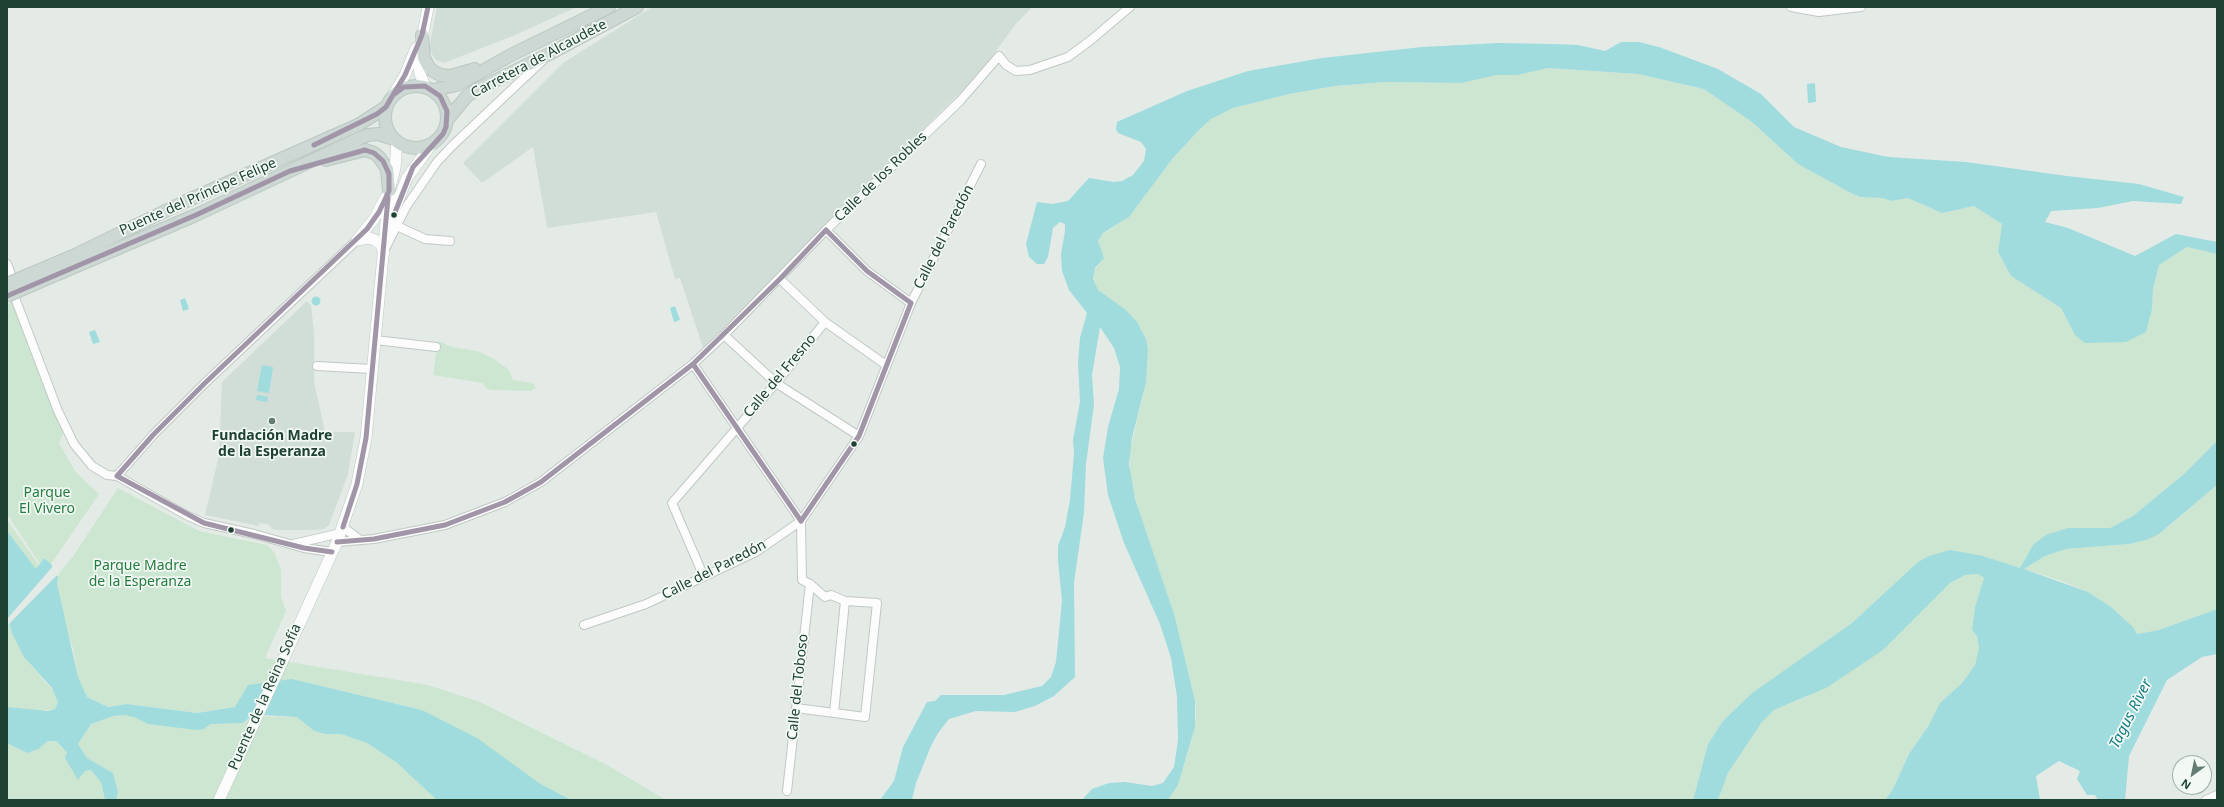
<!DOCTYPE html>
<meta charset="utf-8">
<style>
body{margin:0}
#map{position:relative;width:2224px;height:807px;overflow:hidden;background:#e4ebe7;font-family:"Noto Sans",sans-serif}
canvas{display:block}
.frame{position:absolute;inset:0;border:8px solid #1f4134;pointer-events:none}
.north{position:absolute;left:2172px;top:755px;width:40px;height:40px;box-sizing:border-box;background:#f2f9f5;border:1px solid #9eafa8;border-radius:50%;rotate:213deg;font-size:11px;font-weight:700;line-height:16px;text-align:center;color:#1f4134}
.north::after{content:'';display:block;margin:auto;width:14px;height:18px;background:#647c73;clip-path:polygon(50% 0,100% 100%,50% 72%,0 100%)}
</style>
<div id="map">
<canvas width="2224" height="807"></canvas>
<div class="frame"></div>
<div class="north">N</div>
</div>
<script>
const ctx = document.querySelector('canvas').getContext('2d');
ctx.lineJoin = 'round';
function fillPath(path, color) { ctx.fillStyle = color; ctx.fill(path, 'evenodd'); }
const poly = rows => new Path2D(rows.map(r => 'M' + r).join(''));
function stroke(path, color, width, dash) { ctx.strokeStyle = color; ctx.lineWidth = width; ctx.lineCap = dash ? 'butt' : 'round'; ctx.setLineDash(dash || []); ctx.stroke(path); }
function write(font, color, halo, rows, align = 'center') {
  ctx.font = font + ' "Noto Sans",sans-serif'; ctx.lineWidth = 3.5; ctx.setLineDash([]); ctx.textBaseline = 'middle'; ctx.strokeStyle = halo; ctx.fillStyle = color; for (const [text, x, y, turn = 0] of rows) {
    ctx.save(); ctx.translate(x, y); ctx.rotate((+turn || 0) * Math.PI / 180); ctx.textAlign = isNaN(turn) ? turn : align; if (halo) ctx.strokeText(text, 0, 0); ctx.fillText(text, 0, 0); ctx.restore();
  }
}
const built = poly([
 [437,7,577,7,515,35,444,63,435,59,429,49],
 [652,7,1032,7,1015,25,979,74,818,233,759,294,703,348,680,278,675,279,656,212,547,228,533,147,482,183,463,163,563,63],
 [307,301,311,305,314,332,314,382,325,432,355,432,348,474,329,525,324,529,316,530,278,530,272,529,268,524,259,523,259,526,205,515,219,455,222,382]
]);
const green = poly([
 [1548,68,1638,74,1704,89,1752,122,1798,164,1849,192,1860,197,1883,198,1891,201,1908,198,1942,213,1974,206,2002,224,1998,252,2011,276,2061,308,2075,335,2152,309,2153,289,2159,265,2187,247,2217,254,2217,441,2184,474,2133,516,2110,528,2083,528,2027,555,2020,568,1983,556,1929,556,1918,562,1852,623,1752,693,1723,721,1708,744,1693,800,1168,800,1178,785,1192,739,1196,715,1195,701,1175,617,1140,516,1130,477,1130,451,1146,382,1148,349,1146,339,1137,322,1126,310,1102,294,1093,283,1094,271,1104,258,1098,246,1100,236,1129,217,1173,158,1199,130,1211,119,1233,108,1289,94,1335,86,1385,82,1461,83,1497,75,1524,73],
 [12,302,63,434,59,443,75,471,99,494,51,564,44,558,40,564,7,514,7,304],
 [438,341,452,347,477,351,494,359,509,370,513,380,533,383,536,388,531,391,491,390,486,388,483,383,433,375],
 [2217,485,2217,609,2159,630,2137,634,2133,627,2111,607,2088,592,2062,581,2024,569,2045,556,2066,549,2129,544,2146,540,2168,527],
 [118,488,199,531,267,545,274,552,281,570,281,597,286,611,265,658,428,685,480,702,607,765,666,800,571,800,539,783,422,710,292,679,235,707,197,713,128,704,108,707,87,697,78,677,73,648,63,620,7,545,7,520,39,565,57,584,59,573,72,558],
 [1978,574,1984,578,1975,607,1972,630,1977,636,1979,648,1975,665,1962,683,1940,703,1929,725,1909,754,1893,789,1885,800,1718,800,1728,773,1762,722,1774,710,1806,697,1883,650,1950,583,1965,575],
 [7,616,12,633,24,657,55,693,58,702,55,709,39,711,7,707],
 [124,715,134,717,148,724,204,729,211,724,243,723,251,716,297,717,314,731,325,734,341,734,367,743,396,762,437,800,116,800,118,792,113,773,87,758,78,744,91,724,113,716],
 [53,739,67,752,68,762,74,773,81,778,84,771,91,770,101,782,105,800,7,800,7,743,27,753]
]);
const water = poly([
 [1621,42,1639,42,1659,47,1718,69,1761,94,1794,127,1841,147,1888,157,1966,162,2067,176,2139,184,2184,197,2181,204,2133,201,2098,208,2051,211,2045,222,2068,228,2135,256,2176,234,2217,242,2217,254,2187,247,2159,265,2153,289,2152,309,2146,332,2126,342,2085,343,2075,335,2061,308,2011,276,1998,252,2002,224,1974,206,1942,213,1908,198,1891,201,1883,198,1860,197,1849,192,1798,164,1752,122,1704,89,1638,74,1548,68,1517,75,1497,75,1461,83,1385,82,1335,86,1289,94,1233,108,1211,119,1199,130,1173,158,1129,217,1103,233,1098,241,1104,258,1095,268,1093,279,1098,290,1126,310,1137,322,1146,339,1148,349,1146,382,1132,438,1129,464,1135,499,1175,617,1195,701,1195,727,1178,785,1168,800,1082,800,1092,789,1109,783,1125,782,1152,786,1163,783,1174,767,1178,740,1177,697,1171,658,1160,624,1124,543,1108,495,1103,458,1108,427,1119,389,1120,367,1114,348,1100,327,1092,375,1094,404,1086,464,1084,512,1074,583,1075,677,1054,696,1035,706,1015,712,976,711,949,719,938,733,931,746,916,783,912,800,880,800,894,781,903,747,927,702,935,701,941,695,1004,695,1042,686,1051,677,1056,662,1062,601,1058,561,1058,546,1065,527,1070,500,1074,453,1073,440,1080,402,1078,362,1080,338,1087,313,1069,290,1062,271,1061,254,1065,231,1065,224,1060,222,1053,228,1048,257,1044,264,1037,264,1029,257,1026,244,1037,202,1052,204,1068,201,1089,178,1114,182,1122,181,1133,175,1144,161,1146,149,1141,142,1118,133,1116,129,1117,122,1187,91,1248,71,1322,58,1422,47,1498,43,1553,44,1578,45,1605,51],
 [1815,83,1816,102,1808,103,1807,84],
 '311.5 301a4.5 4.5 0 1 1 9 0a4.5 4.5 0 1 1-9 0Z',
 [185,298,189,309,183,311,180,300],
 [675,306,680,320,674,322,670,308],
 [95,330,100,342,93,344,89,332],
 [262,365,273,367,269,393,257,391],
 [257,395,268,397,267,402,256,400],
 [2217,441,2217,485,2159,534,2146,540,2129,544,2066,549,2045,556,2024,569,2088,592,2111,607,2133,627,2137,634,2159,630,2217,609,2217,654,2202,657,2167,680,2129,756,2125,800,2098,800,2095,795,2087,795,2077,779,2080,771,2059,761,2036,776,2040,800,1885,800,1893,789,1909,754,1929,725,1940,703,1962,683,1975,665,1979,648,1977,636,1972,630,1975,607,1984,578,1978,574,1965,575,1950,583,1883,650,1826,688,1774,710,1762,722,1728,773,1718,800,1693,800,1708,744,1723,721,1752,693,1852,623,1918,562,1929,556,1950,550,1983,556,2020,568,2033,545,2046,535,2068,528,2110,528,2133,516,2184,474],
 [7,531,35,568,37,568,44,558,51,564,58,577,57,584,78,677,87,697,108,707,127,704,197,713,235,707,248,685,292,679,422,710,477,738,539,783,571,800,437,800,396,762,367,743,341,734,325,734,314,731,297,717,264,715,251,716,243,723,211,724,204,729,197,730,148,724,134,717,124,715,113,716,91,724,78,744,87,758,113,773,118,792,116,800,105,800,101,782,91,770,85,771,78,780,65,758,67,752,56,741,48,741,38,749,27,753,7,743,7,707,48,711,55,709,58,702,52,688,24,657,12,633,7,616]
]);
const pier = poly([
 [54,565,58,574,8,625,7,619]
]);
const minor = poly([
 [1791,7,1819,12,1861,7],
 [397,226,425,239,450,241],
 [826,230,867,271,911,303],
 [385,249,406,207,437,162,452,146,543,60],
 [7,264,15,285],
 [780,279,825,322,886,365],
 [12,290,58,411,74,444,92,466,107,475,117,476,186,515,204,523,254,534,304,548,332,552],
 [724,335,776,383,859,436],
 [375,340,436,347],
 [693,364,801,521],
 [317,366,372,369],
 [117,476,153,435,205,383,357,240],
 [343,527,360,540],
 [337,542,374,539,445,525,505,502,541,482,693,364,724,335,826,230,960,101,999,56,1006,65,1016,71,1030,70,1068,57,1091,40,1130,7],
 [293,544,341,533],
 [704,577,672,503,776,383,825,322],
 [584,625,646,604,756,552,801,521,859,436,911,303,981,164],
 [796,708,865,717,877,603,845,601,831,595,825,597,810,584,802,580,801,521],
 [834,713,845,601],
 [787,791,810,584],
 [2206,800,2217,795]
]);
const secondary = poly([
 [425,86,420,74,418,60,428,7],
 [393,95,405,75,416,48],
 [389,223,407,178,431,145],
 [357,240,374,219,386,197],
 [357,240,369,238,375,240,381,245,384,253],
 [219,800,337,542,357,484,366,438,389,191,395,168,397,142]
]);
const primary = poly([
 [422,35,424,58,430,69,440,75,450,76,475,69],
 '385 117a31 31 0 1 1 62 0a31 31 0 1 1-62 0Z',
 [433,90,457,85,513,54,609,7],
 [448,119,467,96,476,90,549,54,637,7],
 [326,160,365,150,374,153,379,157,387,169,389,191],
 [28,275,73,256,184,202,358,125,386,107],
 [32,285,196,215,358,139,368,135,378,134,394,139]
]);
const primaryBridge = poly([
 [7,284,28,275],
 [7,296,32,285]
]);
const bus1 = poly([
 [387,105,405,75,422,35,428,7],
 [314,145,377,114,386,107,393,95,404,87,425,86,440,96,447,111,446,127,443,134,413,167,394,215],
 [826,230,867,271,911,303],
 [7,296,196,215,290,171,365,150,374,153,383,161,389,174,389,191,379,212,367,229,205,383,153,435,117,476],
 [693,364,801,521],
 [117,476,204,523,304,548,332,552],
 [801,521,859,436,911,303],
 [343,527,357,484,366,438,388,198],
 [337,542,374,539,445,525,505,502,541,482,693,364,780,279,826,230]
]);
const markers = [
 [394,215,3.5,"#1f4134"],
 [272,421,4,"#647c73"],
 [854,444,3.5,"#1f4134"],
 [231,530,3.5,"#1f4134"]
];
const streetNames = [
 ["Carretera de Alcaudete",539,59,-28],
 ["Calle de los Robles",881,177,-44],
 ["Puente del Príncipe Felipe",198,197,-24],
 ["Calle del Paredón",944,237,-63],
 ["Calle del Fresno",780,376,-50],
 ["Calle del Paredón",714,570,-27],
 ["Calle del Toboso",798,687,-84],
 ["Puente de la Reina Sofía",265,697,-66]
];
const poiNames = [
 ["Fundación Madre",272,436],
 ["de la Esperanza",272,452]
];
const parkNames = [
 ["Parque",47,493],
 ["El Vivero",47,509],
 ["Parque Madre",140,566],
 ["de la Esperanza",140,582]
];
const waterNames = [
 ["Tagus River",2131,714,-63]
];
fillPath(built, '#d1ddd7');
fillPath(green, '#cce6d1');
fillPath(water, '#a0dbdd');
fillPath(pier, '#e4ebe7');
stroke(minor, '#c1c8c4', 10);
stroke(secondary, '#bfc9c4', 12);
stroke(primary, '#bcc7c2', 14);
stroke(minor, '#fbfcfb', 8);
stroke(secondary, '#fbfcfb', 11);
stroke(primary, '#cdd7d3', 12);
stroke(primaryBridge, '#bcc7c2', 14, []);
stroke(primaryBridge, '#cdd7d3', 12);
stroke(bus1, '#a096a8', 5);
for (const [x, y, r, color] of markers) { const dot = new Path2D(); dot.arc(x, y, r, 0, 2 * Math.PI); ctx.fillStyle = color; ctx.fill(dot); stroke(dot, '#f2f9f5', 1.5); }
write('14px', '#1f4134', '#f2f9f5', streetNames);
write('bold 14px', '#1f4134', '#f2f9f5', poiNames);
write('14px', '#247c3e', '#f2f9f5', parkNames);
write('italic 15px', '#127c84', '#f2f9f5', waterNames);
</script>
